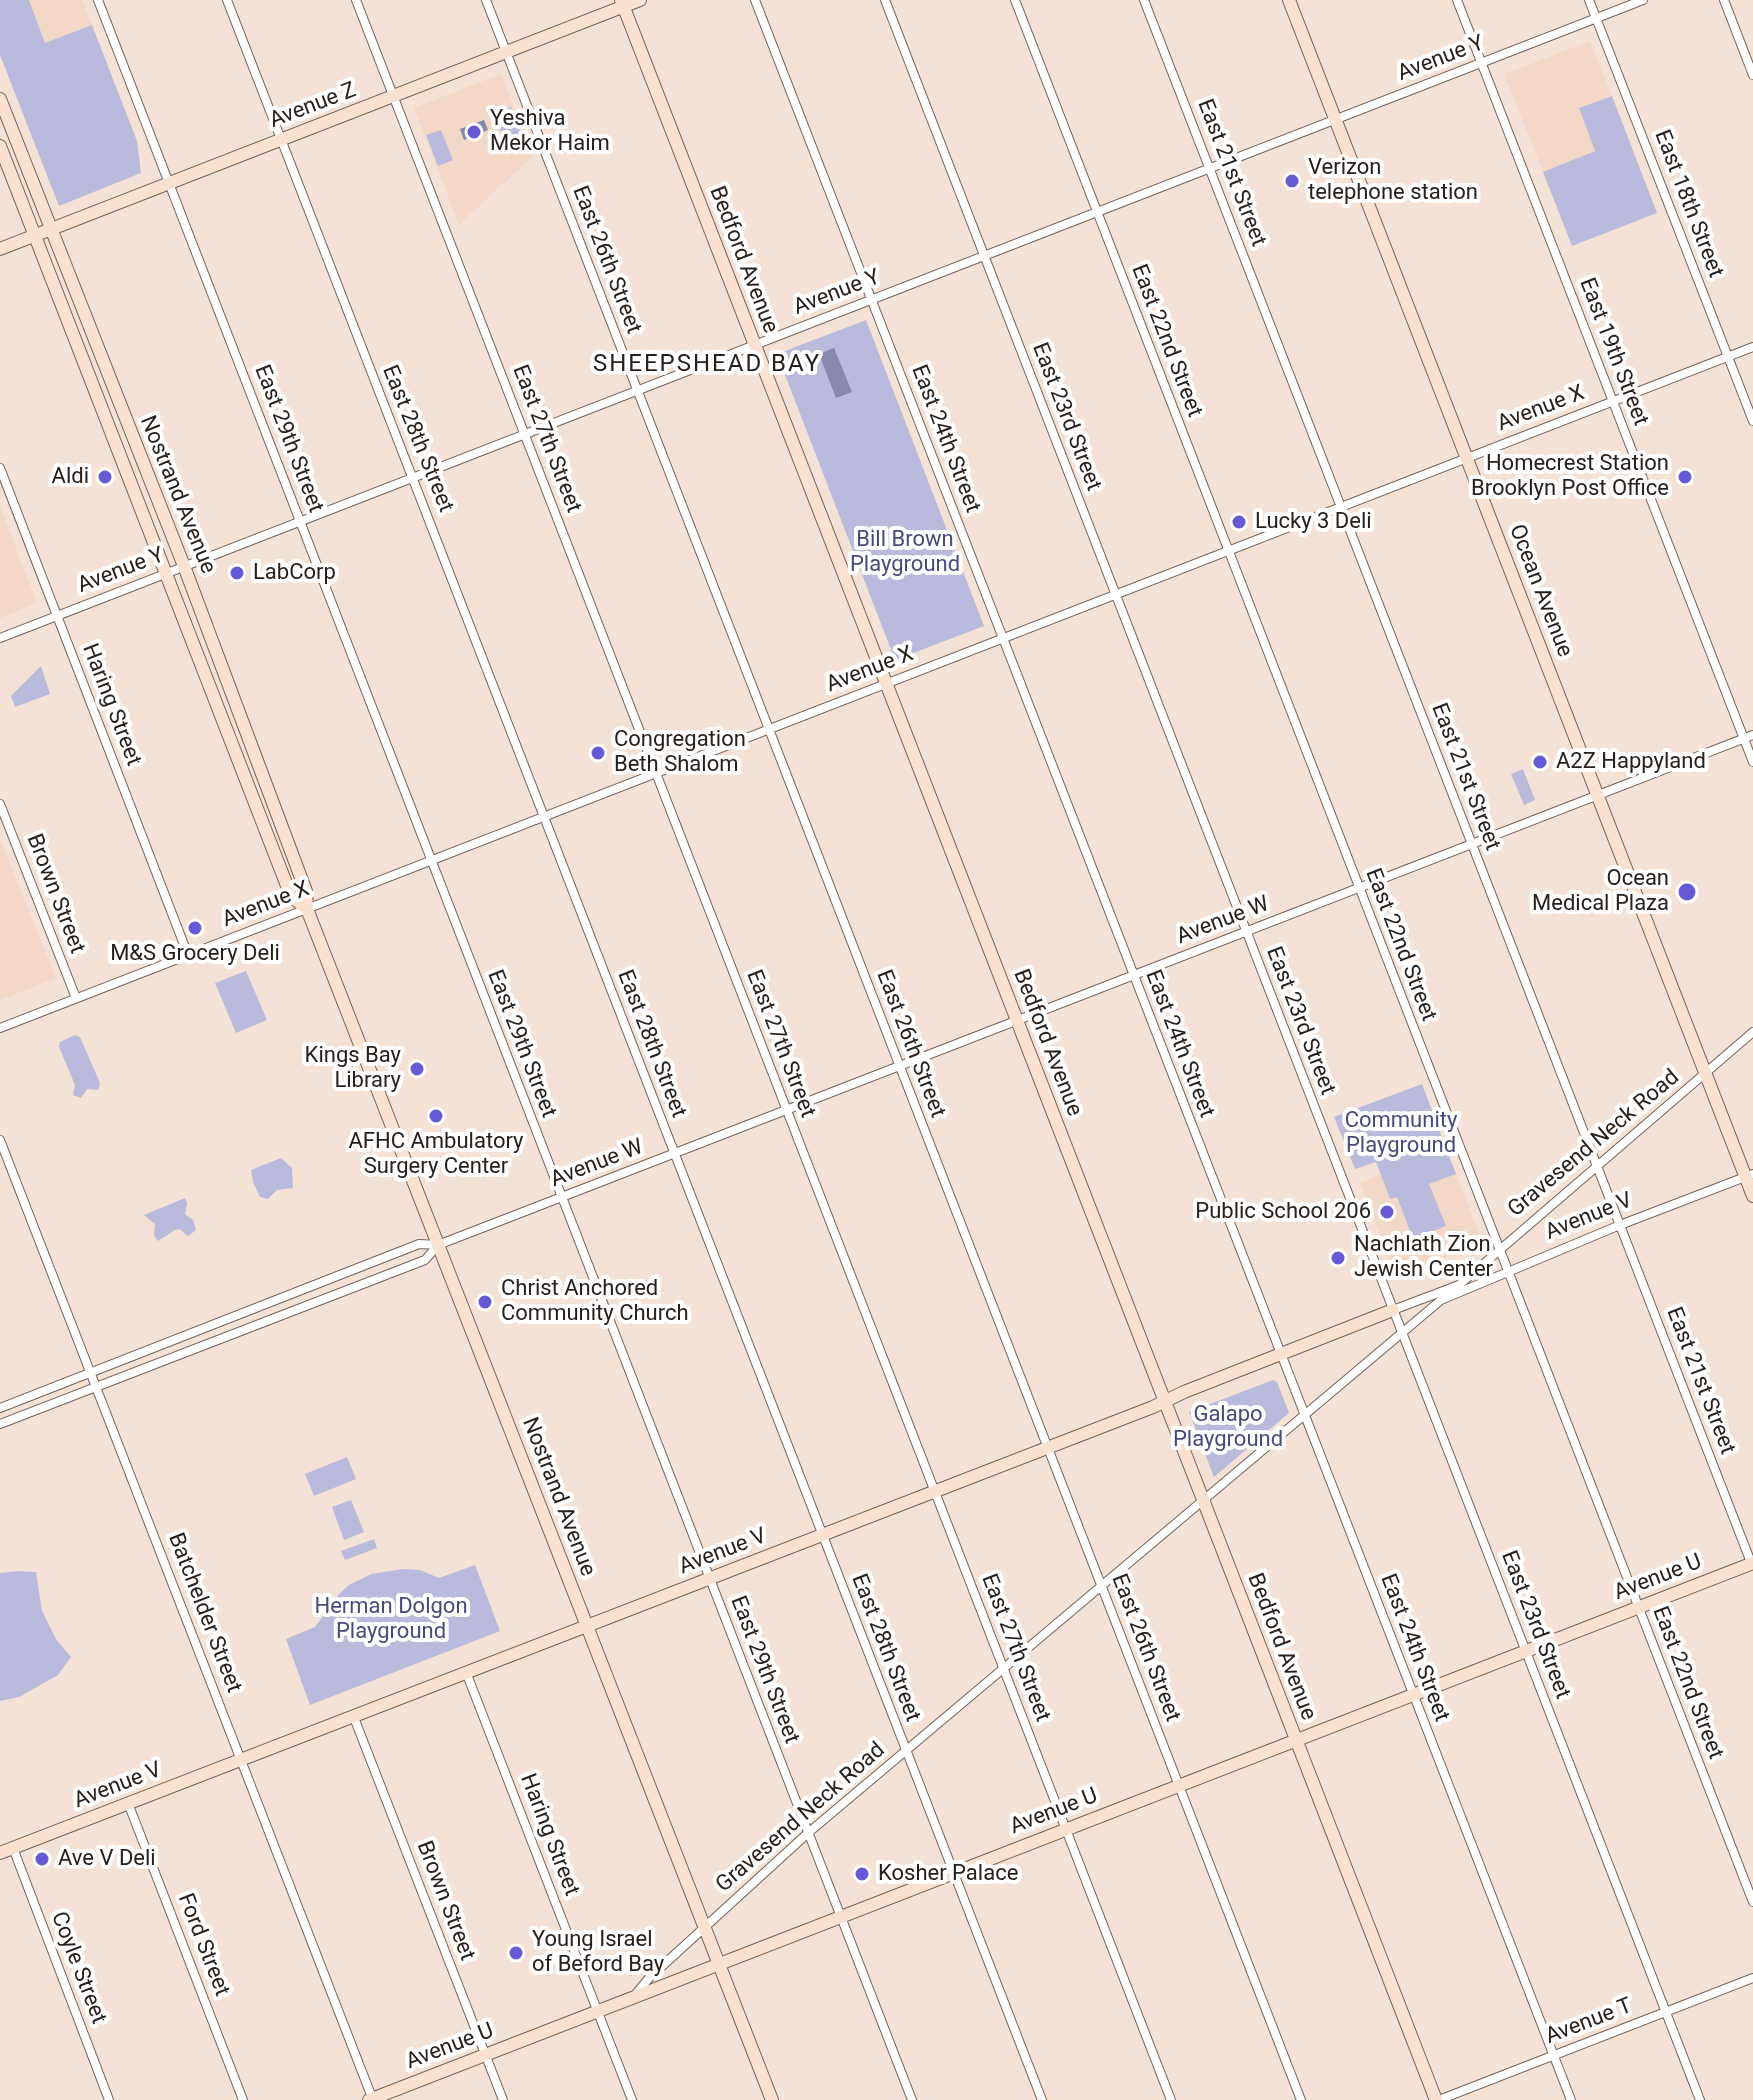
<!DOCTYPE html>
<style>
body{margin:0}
canvas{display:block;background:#f5e2d6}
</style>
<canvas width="1753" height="2100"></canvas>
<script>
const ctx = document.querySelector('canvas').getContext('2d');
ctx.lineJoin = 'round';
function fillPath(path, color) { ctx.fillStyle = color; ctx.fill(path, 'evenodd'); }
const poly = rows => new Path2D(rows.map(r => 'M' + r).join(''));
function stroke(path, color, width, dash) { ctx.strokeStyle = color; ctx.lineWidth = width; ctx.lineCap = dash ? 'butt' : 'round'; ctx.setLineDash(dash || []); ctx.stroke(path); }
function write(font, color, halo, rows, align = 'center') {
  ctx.font = font + ' Roboto,sans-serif'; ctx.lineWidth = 8; ctx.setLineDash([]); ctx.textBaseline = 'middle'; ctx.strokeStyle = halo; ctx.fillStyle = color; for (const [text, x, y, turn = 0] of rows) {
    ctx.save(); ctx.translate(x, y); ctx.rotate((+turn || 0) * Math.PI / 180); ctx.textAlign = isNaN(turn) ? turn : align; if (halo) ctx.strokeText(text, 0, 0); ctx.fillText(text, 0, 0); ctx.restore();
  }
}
const built = poly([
 [29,0,82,0,92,25,45,43],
 [1590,41,1612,96,1579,108,1595,151,1543,172,1504,74],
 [501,74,533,156,459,225,414,108],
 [0,506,37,603,0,618],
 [0,839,56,978,0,1000],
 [1381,1174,1390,1198,1396,1196,1413,1239,1429,1184,1456,1174,1483,1244,1396,1277,1360,1183]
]);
const green = poly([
 [0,0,29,0,45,43,92,25,137,141,141,173,59,206,0,55],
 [1612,96,1657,213,1572,246,1543,172,1595,151,1579,108],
 [511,107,524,141,507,148,494,114],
 [441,130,453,160,438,166,426,135],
 [866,320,984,626,895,660,777,354],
 [41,666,50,694,15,707,11,696],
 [1523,769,1535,800,1524,805,1511,774],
 [246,971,267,1020,236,1033,215,983],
 [75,1035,80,1037,100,1083,98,1090,87,1089,81,1098,73,1095,75,1085,59,1047,60,1042],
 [1422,1084,1456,1174,1429,1184,1446,1226,1413,1239,1397,1197,1390,1199,1376,1162,1355,1169,1334,1117],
 [281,1158,292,1168,293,1188,277,1190,268,1199,260,1197,253,1182,251,1170],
 [185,1198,187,1203,185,1214,193,1220,196,1230,188,1236,180,1229,175,1230,158,1241,154,1236,155,1224,144,1215],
 [1273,1380,1277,1382,1289,1413,1214,1477,1189,1412],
 [347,1457,356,1479,314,1496,305,1474],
 [351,1500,364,1532,344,1540,332,1507],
 [374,1539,377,1548,345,1560,341,1551],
 [475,1565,500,1631,310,1705,286,1639,315,1627,338,1595,349,1585,371,1574,403,1569,420,1570,439,1578],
 [17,1571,36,1572,42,1611,56,1639,71,1657,58,1675,19,1697,0,1701,0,1573]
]);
const water = poly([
 [484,120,488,130,464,140,460,129],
 [834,348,852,392,836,398,819,354]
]);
const street = poly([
 [98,0,912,2100],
 [227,0,1042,2100],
 [356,0,1171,2100],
 [486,0,1301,2100],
 [755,0,1571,2100],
 [885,0,1700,2100],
 [1015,0,1753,1902],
 [1144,0,1752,1565],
 [1457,0,1753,762],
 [1589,0,1753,421],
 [1724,0,1753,75],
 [0,468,188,955],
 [0,638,1643,0],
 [0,804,76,998],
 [0,1028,1753,347],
 [0,1140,373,2100],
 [1393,1310,1459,1285,1753,1032],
 [0,1408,419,1244,438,1245,1753,735],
 [0,1424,425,1260,438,1245],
 [466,1672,632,2100],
 [353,1715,503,2100],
 [128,1803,243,2100],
 [13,1848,109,2100],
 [635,1995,649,1978,808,1833,1441,1300,1620,1225,1753,1174],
 [1439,2100,1753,1978]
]);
const secondary = poly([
 [621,0,1436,2100],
 [1289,0,1753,1196],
 [0,99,184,566,306,891,307,909,772,2100],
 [0,146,291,896,307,909],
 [0,249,640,0],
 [0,1853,1153,1407,1184,1392,1393,1310],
 [369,2100,1753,1563]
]);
const markers = [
 [474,132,8,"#665ad4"],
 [1292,181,8,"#665ad4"],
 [105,477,8,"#665ad4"],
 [1685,477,8,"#665ad4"],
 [1239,522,8,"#665ad4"],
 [237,573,8,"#665ad4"],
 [598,753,8,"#665ad4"],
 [1540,762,8,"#665ad4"],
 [1687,892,10,"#665ad4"],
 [195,928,8,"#665ad4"],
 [417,1069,8,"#665ad4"],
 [436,1116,8,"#665ad4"],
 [1387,1212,8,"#665ad4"],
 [1338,1258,8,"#665ad4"],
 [485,1302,8,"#665ad4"],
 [42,1859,8,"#665ad4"],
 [862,1874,8,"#665ad4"],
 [516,1953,8,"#665ad4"]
];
const streetNames = [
 ["Avenue Y",1441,59,-21],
 ["Avenue Z",313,106,-21],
 ["East 21st Street",1231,173,69],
 ["East 18th Street",1688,204,69],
 ["East 26th Street",606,260,69],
 ["Bedford Avenue",743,260,69],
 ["Avenue Y",837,293,-21],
 ["East 22nd Street",1166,341,69],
 ["East 19th Street",1613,352,69],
 ["Avenue X",1541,409,-21],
 ["East 23rd Street",1066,417,69],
 ["East 29th Street",288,439,69],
 ["East 28th Street",417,439,68],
 ["East 27th Street",546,439,69],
 ["East 24th Street",945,439,69],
 ["Nostrand Avenue",177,495,68],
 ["Avenue Y",121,571,-21],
 ["Ocean Avenue",1540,591,69],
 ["Avenue X",870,670,-21],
 ["Haring Street",111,705,69],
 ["East 21st Street",1465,777,69],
 ["Brown Street",55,894,69],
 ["Avenue X",266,905,-21],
 ["Avenue W",1223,921,-21],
 ["East 22nd Street",1400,945,69],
 ["East 23rd Street",1300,1021,69],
 ["Bedford Avenue",1047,1043,69],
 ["East 29th Street",521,1044,69],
 ["East 28th Street",651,1044,69],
 ["East 27th Street",780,1044,69],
 ["East 26th Street",910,1044,69],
 ["East 24th Street",1179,1044,69],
 ["Gravesend Neck Road",1594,1144,-40],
 ["Avenue W",597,1164,-21],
 ["Avenue V",1589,1217,-22],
 ["East 21st Street",1700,1381,69],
 ["Nostrand Avenue",558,1497,69],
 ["Avenue V",723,1552,-21],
 ["Avenue U",1658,1578,-21],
 ["Batchelder Street",204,1613,69],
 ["East 23rd Street",1535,1625,69],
 ["Bedford Avenue",1281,1647,69],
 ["East 28th Street",885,1648,69],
 ["East 27th Street",1015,1648,69],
 ["East 26th Street",1145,1648,69],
 ["East 24th Street",1414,1648,69],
 ["East 29th Street",764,1670,69],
 ["East 22nd Street",1687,1683,69],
 ["Avenue V",118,1786,-21],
 ["Avenue U",1054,1812,-21],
 ["Gravesend Neck Road",801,1818,-41],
 ["Haring Street",549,1835,69],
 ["Brown Street",445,1901,69],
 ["Ford Street",203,1945,69],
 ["Coyle Street",78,1968,69],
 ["Avenue T",1589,2022,-21],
 ["Avenue U",450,2047,-21]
];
const poiNames = [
 ["Yeshiva",490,119],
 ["Mekor Haim",490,144],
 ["Verizon",1308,168],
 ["telephone station",1308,193],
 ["Homecrest Station",1669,464,"right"],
 ["Brooklyn Post Office",1669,489,"right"],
 ["Aldi",89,477,"right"],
 ["Lucky 3 Deli",1255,522],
 ["LabCorp",253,573],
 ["Congregation",614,740],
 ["Beth Shalom",614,765],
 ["A2Z Happyland",1556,762],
 ["Ocean",1669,879,"right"],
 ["Medical Plaza",1669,904,"right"],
 ["M&S Grocery Deli",195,954,"center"],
 ["Kings Bay",401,1056,"right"],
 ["Library",401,1081,"right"],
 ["AFHC Ambulatory",436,1142,"center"],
 ["Surgery Center",436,1167,"center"],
 ["Public School 206",1371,1212,"right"],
 ["Nachlath Zion",1354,1245],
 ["Jewish Center",1354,1270],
 ["Christ Anchored",501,1289],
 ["Community Church",501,1314],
 ["Ave V Deli",58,1859],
 ["Kosher Palace",878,1874],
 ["Young Israel",532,1940],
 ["of Beford Bay",532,1965]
];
const parkNames = [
 ["Bill Brown",905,540],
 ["Playground",905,565],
 ["Community",1401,1121],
 ["Playground",1401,1146],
 ["Galapo",1228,1415],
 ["Playground",1228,1440],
 ["Herman Dolgon",391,1607],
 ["Playground",391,1632]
];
const neighbourhoodNames = [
 ["SHEEPSHEAD BAY",707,365]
];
fillPath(built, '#f3d8c7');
fillPath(green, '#b9badc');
fillPath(water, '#8788ad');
stroke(street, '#736257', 10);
stroke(secondary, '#736257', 14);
stroke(street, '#fff', 8);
stroke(secondary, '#fbe2d0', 12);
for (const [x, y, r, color] of markers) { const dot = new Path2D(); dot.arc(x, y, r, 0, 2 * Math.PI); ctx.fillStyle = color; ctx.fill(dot); stroke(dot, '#fff', 3); }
write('22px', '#27201c', '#fff', streetNames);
write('22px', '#27201c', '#fff', poiNames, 'left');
write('22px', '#49497d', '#fff', parkNames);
ctx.letterSpacing = '2px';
write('24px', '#27201c', '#fff', neighbourhoodNames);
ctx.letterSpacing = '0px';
</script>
